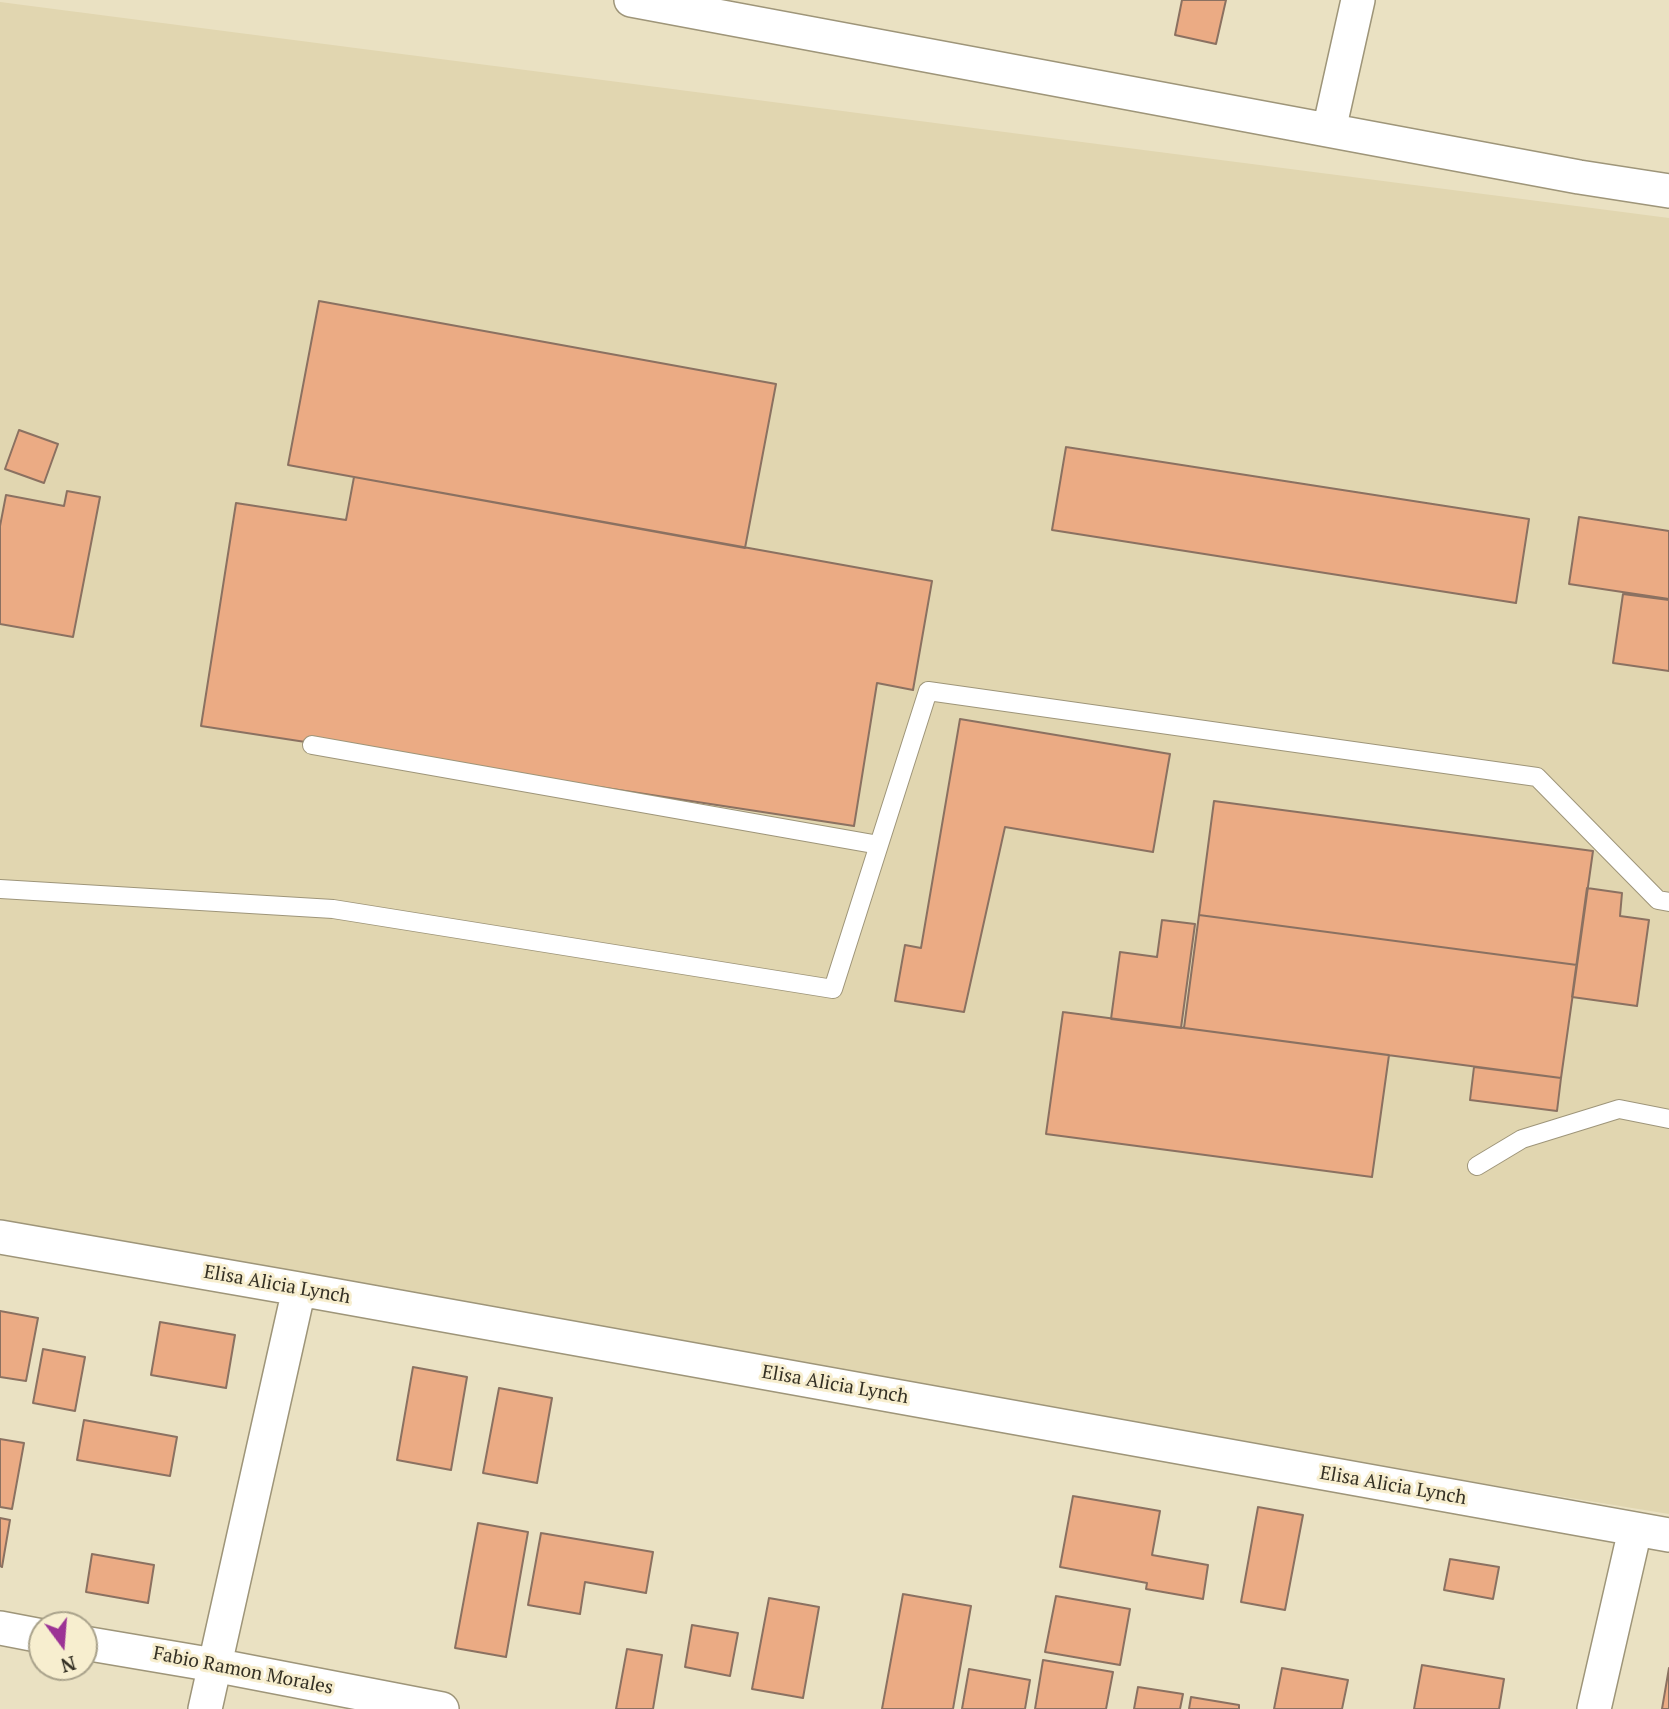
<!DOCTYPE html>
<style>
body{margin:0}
#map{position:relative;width:1669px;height:1709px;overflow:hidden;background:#eae1c2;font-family:"PT Serif",serif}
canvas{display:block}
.north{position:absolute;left:28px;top:1611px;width:70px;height:70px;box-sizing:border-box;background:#f7eecf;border:2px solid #a9a28b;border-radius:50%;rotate:164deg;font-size:19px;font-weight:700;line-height:28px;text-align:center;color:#343024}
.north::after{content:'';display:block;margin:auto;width:24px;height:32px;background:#9c3395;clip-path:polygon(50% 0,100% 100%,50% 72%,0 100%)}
</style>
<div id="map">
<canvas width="1669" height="1709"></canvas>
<div class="north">N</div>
</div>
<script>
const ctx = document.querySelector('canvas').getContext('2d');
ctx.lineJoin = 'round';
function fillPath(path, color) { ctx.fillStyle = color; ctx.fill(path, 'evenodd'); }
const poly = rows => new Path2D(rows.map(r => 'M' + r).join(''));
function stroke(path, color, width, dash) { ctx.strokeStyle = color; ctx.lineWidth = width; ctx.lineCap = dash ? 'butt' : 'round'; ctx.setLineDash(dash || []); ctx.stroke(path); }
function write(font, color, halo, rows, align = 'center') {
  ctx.font = font + ' "PT Serif",serif'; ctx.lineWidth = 6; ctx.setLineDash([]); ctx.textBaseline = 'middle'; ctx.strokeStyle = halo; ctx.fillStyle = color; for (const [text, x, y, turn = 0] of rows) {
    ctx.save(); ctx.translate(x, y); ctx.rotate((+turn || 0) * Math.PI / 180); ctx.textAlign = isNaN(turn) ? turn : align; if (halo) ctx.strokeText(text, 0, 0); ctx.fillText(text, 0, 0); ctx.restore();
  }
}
const built = poly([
 [0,2,1669,218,1669,1514,0,1242]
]);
const building = poly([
 [1182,0,1226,0,1216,44,1175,35,1182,0],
 [319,301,776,384,745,548,288,465,319,301],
 [19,430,58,444,44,483,5,469,19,430],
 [1066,447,1529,519,1516,603,1052,530,1066,447],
 [354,477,932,581,913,690,877,683,854,826,201,726,236,503,346,520,354,477],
 [67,491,100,497,73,637,0,624,0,526,6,495,64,506,67,491],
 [1579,517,1669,531,1669,599,1569,584,1579,517],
 [1623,594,1669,600,1669,671,1613,663,1623,594],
 [960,719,1170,754,1153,852,1005,827,964,1012,895,1001,905,945,921,948,960,719],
 [1214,801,1593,851,1577,965,1199,915,1214,801],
 [1587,888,1622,893,1620,916,1649,920,1637,1006,1572,997,1587,888],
 [1199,915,1577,965,1561,1078,1184,1028,1199,915],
 [1162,920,1195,924,1181,1028,1111,1019,1120,952,1157,957,1162,920],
 [1063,1012,1389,1055,1372,1177,1046,1134,1063,1012],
 [1474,1067,1561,1078,1557,1111,1470,1100,1474,1067],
 [0,1311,38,1318,26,1381,0,1377,0,1311],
 [160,1322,235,1335,226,1388,151,1375,160,1322],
 [43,1349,85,1357,75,1411,33,1403,43,1349],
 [413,1367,467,1377,451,1470,397,1460,413,1367],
 [499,1388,552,1398,537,1483,483,1473,499,1388],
 [84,1420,177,1437,170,1476,77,1460,84,1420],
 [0,1439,24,1443,12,1509,0,1507,0,1439],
 [1073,1496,1160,1511,1152,1555,1208,1565,1203,1599,1146,1589,1147,1583,1060,1567,1073,1496],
 [1258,1507,1303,1515,1285,1610,1241,1602,1258,1507],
 [0,1518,10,1520,2,1567,0,1566,0,1518],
 [478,1523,528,1532,506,1657,455,1648,478,1523],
 [541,1533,653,1552,646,1593,585,1582,580,1614,528,1605,541,1533],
 [92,1554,154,1565,148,1603,86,1592,92,1554],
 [1450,1559,1499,1567,1493,1599,1444,1590,1450,1559],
 [903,1594,971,1606,953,1709,882,1709,903,1594],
 [1056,1596,1130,1609,1120,1665,1045,1652,1056,1596],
 [769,1598,819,1607,803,1698,752,1689,769,1598],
 [692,1625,738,1633,730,1676,685,1667,692,1625],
 [627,1649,662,1655,653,1709,616,1709,627,1649],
 [1043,1660,1113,1672,1106,1709,1035,1709,1043,1660],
 [1422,1665,1504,1679,1499,1709,1414,1709,1422,1665],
 [1282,1668,1348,1680,1342,1709,1274,1709,1282,1668],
 [1669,1668,1669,1709,1662,1709,1669,1668],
 [969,1669,1030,1680,1025,1709,962,1709,969,1669],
 [1138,1687,1183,1694,1180,1709,1134,1709,1138,1687],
 [1191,1697,1239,1705,1239,1709,1189,1709,1191,1697]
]);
const service = poly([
 [312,745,879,845],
 [0,889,333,909,833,989,928,691,1537,777,1658,900,1669,902],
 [1477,1166,1522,1139,1619,1109,1669,1119]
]);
const minor = poly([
 [631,0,1579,177,1669,191],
 [1329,130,1358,0],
 [0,1237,299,1289,1669,1535],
 [0,1628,42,1636],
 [84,1643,214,1665,442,1709],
 [205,1709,299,1289],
 [1594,1709,1635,1530]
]);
const streetNames = [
 ["Elisa Alicia Lynch",277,1285,10],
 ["Elisa Alicia Lynch",835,1385,10],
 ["Elisa Alicia Lynch",1393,1486,10],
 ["Fabio Ramon Morales",243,1671,11]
];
fillPath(built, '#e1d6b0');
fillPath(building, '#ebab84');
stroke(building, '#8b7161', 2);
stroke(service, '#9e9579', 20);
stroke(minor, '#9e9579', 36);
stroke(service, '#fff', 18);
stroke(minor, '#fff', 33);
write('19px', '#343024', '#f7eecf', streetNames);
</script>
